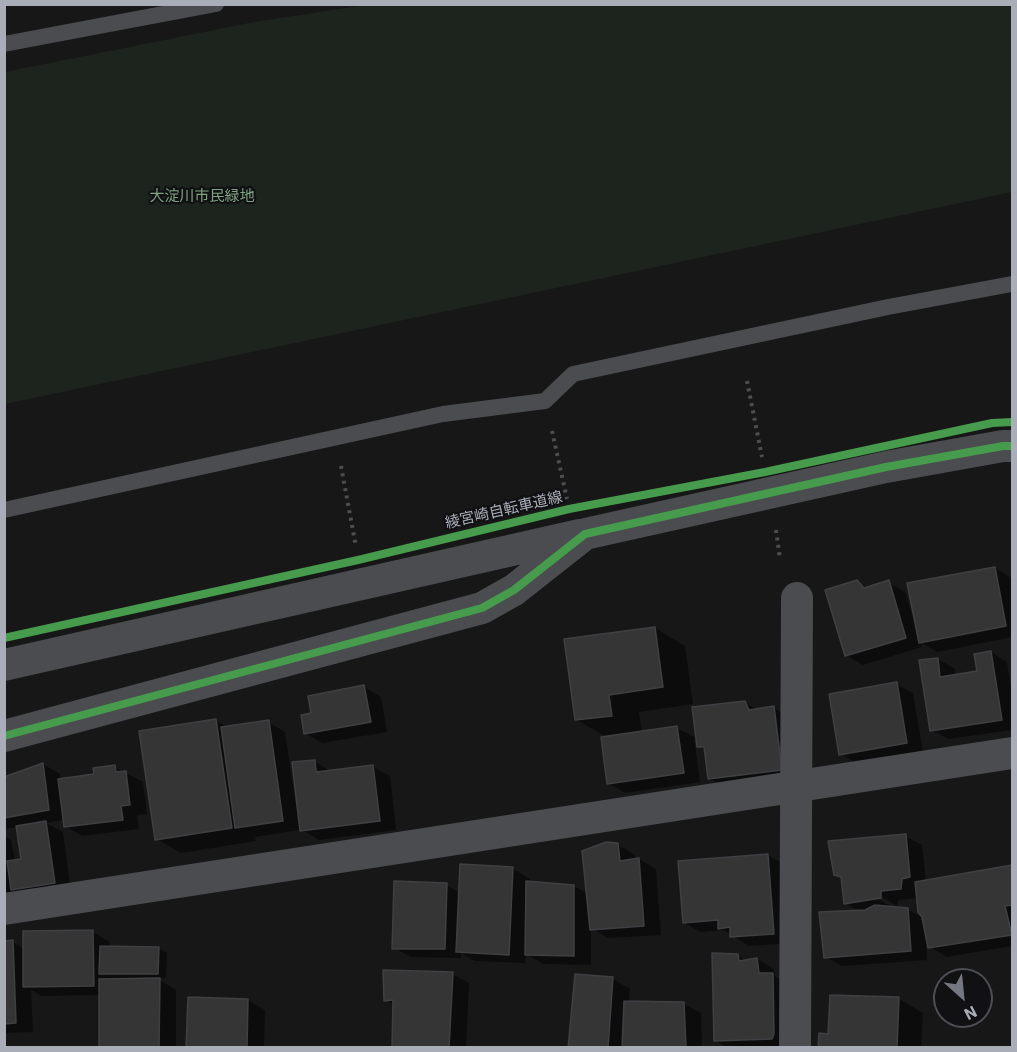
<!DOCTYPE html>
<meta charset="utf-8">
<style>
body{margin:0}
#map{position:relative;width:1017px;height:1052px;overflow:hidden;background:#171717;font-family:Roboto,sans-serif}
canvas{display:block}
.frame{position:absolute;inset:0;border:6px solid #a8adb8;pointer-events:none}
.north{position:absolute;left:933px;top:968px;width:60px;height:60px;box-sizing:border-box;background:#111113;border:2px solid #4d4f55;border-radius:50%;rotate:153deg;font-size:16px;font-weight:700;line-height:24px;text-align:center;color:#a8adb8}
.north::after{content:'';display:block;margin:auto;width:21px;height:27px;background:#757880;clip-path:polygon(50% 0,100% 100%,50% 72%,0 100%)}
</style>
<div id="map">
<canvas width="1017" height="1052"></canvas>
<div class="frame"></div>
<div class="north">N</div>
</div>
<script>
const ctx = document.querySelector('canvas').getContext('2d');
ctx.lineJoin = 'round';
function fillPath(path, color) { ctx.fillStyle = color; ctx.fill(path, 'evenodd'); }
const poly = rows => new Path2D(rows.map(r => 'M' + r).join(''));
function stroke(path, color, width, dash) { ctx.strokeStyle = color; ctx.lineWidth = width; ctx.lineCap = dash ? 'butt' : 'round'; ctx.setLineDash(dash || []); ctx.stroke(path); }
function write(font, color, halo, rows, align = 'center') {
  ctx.font = font + ' Roboto,"Noto Sans JP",sans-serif'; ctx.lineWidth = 4.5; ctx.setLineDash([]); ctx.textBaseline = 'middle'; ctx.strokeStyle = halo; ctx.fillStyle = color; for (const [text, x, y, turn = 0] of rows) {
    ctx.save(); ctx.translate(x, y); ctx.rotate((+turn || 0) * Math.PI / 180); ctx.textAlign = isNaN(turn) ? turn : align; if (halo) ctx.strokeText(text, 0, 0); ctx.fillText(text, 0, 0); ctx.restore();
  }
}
const green = poly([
 [372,4,1012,5,1012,192,5,404,5,72,254,22]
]);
const shadow = poly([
 [995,568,1012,578,1012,637,937,652,921,642,922,647,863,665,846,655,857,582,868,588,888,582,905,592,912,614],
 [655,628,685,646,693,704,639,712,642,733,677,728,694,737,700,782,625,793,608,783,608,738,577,720],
 [991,652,1007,662,1012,695,1012,730,948,739,931,730,938,659,955,669,956,676,978,672],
 [896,684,913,693,923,752,858,764,841,754],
 [364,687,381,697,387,732,322,743,305,733,312,714],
 [745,703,758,710,774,708,791,718,798,779,726,788,709,778,706,751,698,746],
 [216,721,228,727,268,722,285,732,298,819,300,819,314,761,332,772,373,767,390,776,396,830,319,840,299,828,299,830,255,837,256,841,181,853,157,839],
 [43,764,60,774,60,780,95,776,114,767,143,782,147,814,137,815,139,829,82,836,65,826,64,820,46,823,63,832,71,892,4,901,4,836,11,840,15,861,23,860,18,827,4,829,4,779],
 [905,836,922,845,926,881,1012,867,1012,946,947,957,930,947,928,937,926,937,927,960,842,966,825,957,860,912,846,903,843,879,835,874],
 [875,893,897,906,898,900,918,898,925,919,907,909,894,908,873,896],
 [618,845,635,855,635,860,639,859,656,869,661,935,608,938,591,928,591,965,543,964,526,954,525,963,475,961,461,953,461,958,411,957,394,948,446,885,460,893,461,866,513,869,530,879,530,883,574,886,588,894],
 [768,855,785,865,791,943,749,946,724,930,701,932,684,923],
 [93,932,110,942,110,947,158,948,167,953,166,978,156,978,176,990,176,1048,100,1048,100,995,42,996,31,990,33,1032,4,1033,4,942,12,942,24,949],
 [737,955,747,961,757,959,774,969,775,976,789,985,789,1048,728,1048,715,1040],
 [452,974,469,983,466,1048,393,1048,394,1005,386,1000],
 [576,975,613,979,630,989,629,1003,684,1004,701,1013,702,1048,569,1048],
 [899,999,923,1013,921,1048,819,1048,830,1036],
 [248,1000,265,1010,264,1048,188,1048]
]);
const building = poly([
 [995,567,1006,626,919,643,907,583,995,567],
 [857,580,864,588,889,580,906,638,845,656,825,590,857,580],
 [655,627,663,687,609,695,612,716,575,720,564,639,655,627],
 [991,651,1002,720,930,731,919,660,938,658,940,677,977,671,974,654,991,651],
 [897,682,907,743,839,755,829,694,897,682],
 [364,685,371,722,304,734,301,715,311,713,308,696,364,685],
 [745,701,749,710,774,706,782,770,708,779,704,747,697,747,692,707,745,701],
 [216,719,232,828,155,840,139,731,216,719],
 [269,720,283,821,235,828,221,727,269,720],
 [677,726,684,773,607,784,601,737,677,726],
 [315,760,316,772,373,765,380,821,300,831,292,762,315,760],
 [43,763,49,810,4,818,4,777,43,763],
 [115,765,116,772,126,771,130,805,121,806,123,820,64,827,58,779,94,774,93,768,115,765],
 [46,821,55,883,11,890,7,861,21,859,16,826,46,821],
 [906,834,910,877,902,879,901,889,881,891,881,898,844,904,841,877,834,875,828,841,906,834],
 [606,842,618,843,620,861,639,858,644,926,590,930,582,851,606,842],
 [768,854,774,934,730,937,730,927,718,929,718,920,683,923,678,861,768,854],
 [460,864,513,867,509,955,456,952,460,864],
 [1012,865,1012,905,1005,906,1012,935,928,948,922,917,918,912,915,882,1012,865],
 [394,881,447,883,445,949,392,949,394,881],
 [526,881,574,885,574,956,525,955,526,881],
 [875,905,908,908,911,951,824,958,819,912,865,910,875,905],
 [93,930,94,986,23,987,23,931,93,930],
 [13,940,16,1023,4,1024,4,941,13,940],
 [100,946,159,947,158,974,99,974,100,946],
 [712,953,738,954,739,961,757,958,759,973,773,973,774,1034,772,1039,714,1041,712,953],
 [383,970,453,972,449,1048,392,1048,393,1000,384,1001,383,970],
 [575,974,613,977,608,1048,568,1048,575,974],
 [160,978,159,1048,99,1048,99,979,160,978],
 [830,995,899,997,897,1048,818,1048,819,1033,828,1034,830,995],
 [188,997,248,999,247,1048,186,1048,188,997],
 [624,1001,684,1002,686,1048,622,1048,624,1001]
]);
const path = poly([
 [747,381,762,457],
 [552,431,567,499],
 [341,466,356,547],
 [776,530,780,559]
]);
const lane = poly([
 [4,44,216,4],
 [4,510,443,414,545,401,573,374,888,307,1012,284]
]);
const street = poly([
 [4,665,579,535],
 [4,736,482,608,514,590,585,534,886,467,1003,446,1012,446],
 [4,909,1012,753],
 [795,1048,797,598]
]);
const cycleway = poly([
 [4,638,358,560,569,509,765,472,992,423,1012,422],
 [4,736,482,608,514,590,585,534,886,467,1003,446,1012,446]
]);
const parkNames = [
 ["大淀川市民緑地",202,197]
];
const streetNames = [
 ["綾宮崎自転車道線",504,511,-13]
];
fillPath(green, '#1d241e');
fillPath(shadow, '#0007');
fillPath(building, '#353536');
stroke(building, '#3f4043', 1.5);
stroke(path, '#4d4e52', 4, [3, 4.5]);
stroke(lane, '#4b4c50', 16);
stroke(street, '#4b4c50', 32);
stroke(cycleway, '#469c4c', 8);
write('15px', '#7fa281', '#111113', parkNames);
write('15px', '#a8adb8', '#111113', streetNames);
</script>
